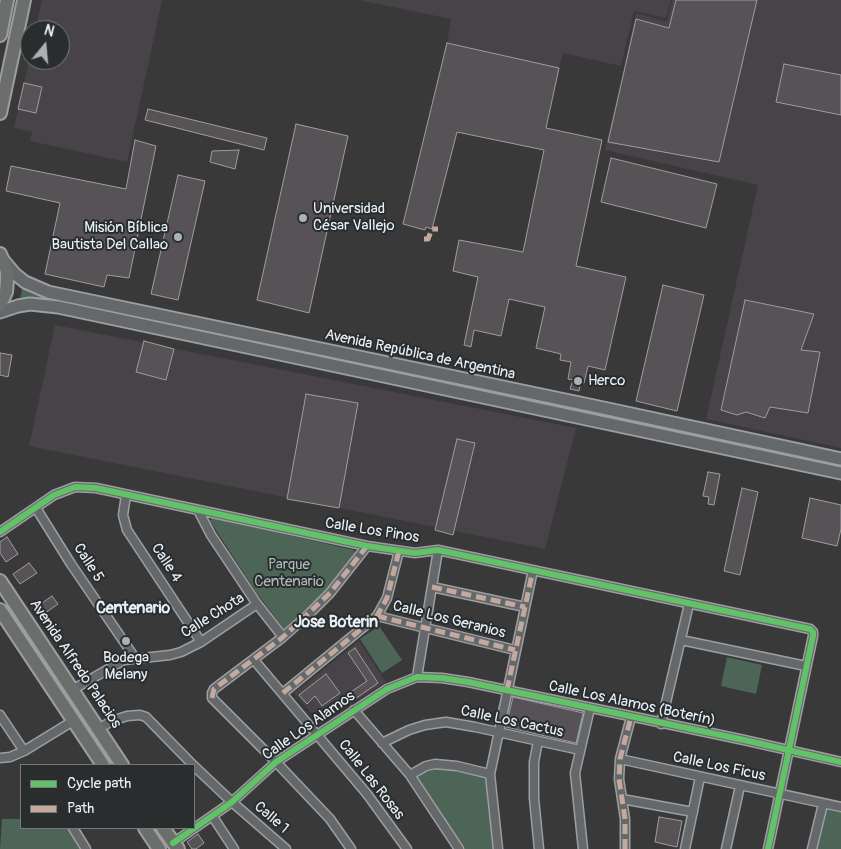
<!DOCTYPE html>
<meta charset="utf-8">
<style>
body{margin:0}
#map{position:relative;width:841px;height:849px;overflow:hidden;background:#39393a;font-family:Pangolin,sans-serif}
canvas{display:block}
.legend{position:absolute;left:20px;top:764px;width:175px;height:65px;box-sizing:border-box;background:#2a2d2e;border:1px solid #767b7f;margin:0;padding:6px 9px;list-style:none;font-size:15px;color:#e8f1f8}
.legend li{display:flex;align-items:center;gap:10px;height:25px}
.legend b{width:25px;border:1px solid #767b7f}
.north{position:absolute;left:20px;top:20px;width:50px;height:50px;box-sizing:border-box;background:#2a2d2e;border:1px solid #767b7f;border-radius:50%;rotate:17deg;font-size:14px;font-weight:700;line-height:20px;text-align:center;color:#e8f1f8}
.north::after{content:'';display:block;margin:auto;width:18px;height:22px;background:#abb1b6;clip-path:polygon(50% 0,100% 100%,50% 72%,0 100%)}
</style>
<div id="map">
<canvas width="841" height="849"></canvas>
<ul class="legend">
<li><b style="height:6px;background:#61c268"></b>Cycle path</li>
<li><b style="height:6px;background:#c3a89e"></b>Path</li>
</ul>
<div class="north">N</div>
</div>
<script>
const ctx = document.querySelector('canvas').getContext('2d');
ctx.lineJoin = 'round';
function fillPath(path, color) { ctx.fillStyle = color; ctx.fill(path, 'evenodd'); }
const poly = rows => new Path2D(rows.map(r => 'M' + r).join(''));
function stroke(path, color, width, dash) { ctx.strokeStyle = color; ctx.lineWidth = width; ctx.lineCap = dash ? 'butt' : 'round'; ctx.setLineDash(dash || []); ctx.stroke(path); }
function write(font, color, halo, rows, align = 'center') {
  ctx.font = font + ' Pangolin,sans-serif'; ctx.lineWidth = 4; ctx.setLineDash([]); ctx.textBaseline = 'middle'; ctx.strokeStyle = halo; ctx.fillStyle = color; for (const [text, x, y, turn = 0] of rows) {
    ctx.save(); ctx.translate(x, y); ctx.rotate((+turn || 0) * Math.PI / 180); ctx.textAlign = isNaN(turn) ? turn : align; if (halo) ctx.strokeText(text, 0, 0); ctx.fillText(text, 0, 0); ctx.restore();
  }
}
const built = poly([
 [42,0,162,0,127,162,30,141,32,132,14,128,18,109,36,113,42,87,24,83,30,55,30,60,60,60,60,30,35,30],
 [359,0,671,0,666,18,634,11,621,66,563,53,559,68,447,43,451,19],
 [672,0,841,0,841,448,706,419,758,185,605,150,636,13,667,22],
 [55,325,576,428,545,549,29,446],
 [359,641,386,682,320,723,294,693]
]);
const green = poly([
 [22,288,35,294,72,304,71,307,20,301],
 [212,518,354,550,355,553,328,590,284,629,256,592,210,521],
 [27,626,119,765,110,765,20,628],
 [379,626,402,660,382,673,360,639],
 [727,657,762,665,756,694,721,686],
 [443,767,486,777,494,849,462,849,415,776,425,770],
 [824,808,841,812,841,849,814,849],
 [2,819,21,819,21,828,67,828,80,849,0,849]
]);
const building = poly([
 [676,0,757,0,719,162,608,142,636,19,669,28,676,0],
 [447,43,559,68,546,128,602,140,576,266,626,277,605,370,588,366,584,383,581,382,579,391,570,389,573,380,568,379,571,362,560,360,561,354,536,348,545,307,509,299,501,336,474,330,471,347,464,345,478,277,453,271,459,240,523,252,544,150,457,132,432,229,426,227,425,230,403,224,447,43],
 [784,64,841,75,841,115,776,102,784,64],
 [24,83,42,87,36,113,18,109,24,83],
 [148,109,267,138,264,150,145,120,148,109],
 [296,124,348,136,309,313,257,300,296,124],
 [135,140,156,146,129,278,107,275,104,287,45,274,60,203,6,191,11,166,126,189,135,140],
 [239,150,235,169,210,162,212,151,239,150],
 [611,158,717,184,706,228,601,202,611,158],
 [178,175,205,181,178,300,151,294,178,175],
 [663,285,704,295,677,411,636,401,663,285],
 [745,300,814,314,801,350,820,352,808,413,770,407,765,418,746,412,737,415,721,410,745,300],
 [144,341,174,349,166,380,136,372,144,341],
 [0,353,12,355,8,377,0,375,0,353],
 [306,394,358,403,339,508,287,499,306,394],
 [457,439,475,443,453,535,435,530,457,439],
 [708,472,720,474,714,505,708,504,709,497,703,496,708,472],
 [742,488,758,492,740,575,724,571,742,488],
 [810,498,841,505,841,529,837,546,802,538,810,498],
 [7,537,18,554,6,562,0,553,0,542,7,537],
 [29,563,37,573,20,584,13,574,29,563],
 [52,596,58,604,41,616,35,608,52,596],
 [355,648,378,683,352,701,348,694,367,681,348,653,355,648],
 [326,674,340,693,322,706,315,696,307,704,299,695,326,674],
 [513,697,583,713,576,743,506,727,513,697],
 [659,817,682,821,677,847,655,842,659,817],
 [198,834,204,843,196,849,192,849,187,842,198,834]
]);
const minor = poly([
 [126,495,123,515,127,530,201,642],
 [36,508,71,564,135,658],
 [198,510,211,535,257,604,283,637],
 [0,532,54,495,75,487,96,488,367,546,415,553,438,550,810,629,813,632,813,636,768,849],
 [432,587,525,607],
 [377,616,515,650],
 [681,640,806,666],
 [254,660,367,794,407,849],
 [417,677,438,550],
 [72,690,124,660,170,655,181,652,201,642,257,604],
 [283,693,377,616,387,598,399,551],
 [354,710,410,775,459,849],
 [0,715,24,751],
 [661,724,689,604],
 [98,729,112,721,127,716,140,715,146,717,193,765],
 [538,741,534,762,534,798,539,849],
 [382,743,409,730,425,725,446,722,475,727,580,750],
 [0,758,10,757,24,751,73,721],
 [620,759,841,807],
 [194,766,232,802,286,849],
 [410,775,426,766,435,764,457,766,490,774],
 [622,799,693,812],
 [213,817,234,849],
 [73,828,86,849],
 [173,843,232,802,276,762,387,689,417,677,442,678,468,682,744,740,841,762],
 [351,849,330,819,276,762,212,698,212,693,214,689,283,637,310,613,330,593,367,546],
 [498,849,490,774,533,570],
 [583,849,575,773,590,708],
 [625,849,625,819,619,779,620,759,631,717],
 [685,849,700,777],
 [726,849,740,786],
 [812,849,823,804]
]);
const secondary = poly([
 [4,261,15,274,25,282,48,292,594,406,841,459],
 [0,312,18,306,30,304,58,307,841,473]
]);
const primary = poly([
 [0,35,7,0],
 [0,113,24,0],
 [0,254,7,271,7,281,6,292,0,305],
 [0,581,122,765],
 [0,610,103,765],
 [145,828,159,849],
 [163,828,178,849]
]);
const quiet = poly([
 [424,239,428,239,432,229,438,229],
 [432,587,525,607],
 [377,616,515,650],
 [507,690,533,570],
 [283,693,377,616,387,598,399,551],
 [212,698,214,689,283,637,330,593,367,546],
 [625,849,625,819,619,779,620,759,631,717]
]);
const cycleway = poly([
 [0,532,54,495,75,487,96,488,367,546,415,553,438,550,810,629,813,632,813,636,768,849],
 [173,843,232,802,276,762,387,689,417,677,442,678,468,682,744,740,841,762]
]);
const markers = [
 [303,218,5,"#abb1b6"],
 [178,237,5,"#abb1b6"],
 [578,381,5,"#abb1b6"],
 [126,641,5,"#abb1b6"]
];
const poiNames = [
 ["Universidad",313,209],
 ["César Vallejo",313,226],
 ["Misión Bíblica",168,228,"right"],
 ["Bautista Del Callao",168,245,"right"],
 ["Herco",588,381],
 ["Bodega",126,658,"center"],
 ["Melany",126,675,"center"]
];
const streetNames = [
 ["Avenida República de Argentina",420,355,12],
 ["Calle Los Pinos",372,531,9],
 ["Calle 5",88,563,57],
 ["Calle 4",166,563,57],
 ["Calle Chota",213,616,-32],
 ["Calle Los Geranios",449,620,14],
 ["Avenida Alfredo Palacios",75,664,56],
 ["Calle Los Alamos (Boterín)",632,704,12],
 ["Calle Los Cactus",512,722,12],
 ["Calle Los Alamos",309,726,-35],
 ["Calle Los Ficus",719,767,12],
 ["Calle Las Rosas",371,780,52],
 ["Calle 1",271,818,41]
];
const parkNames = [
 ["Parque",289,565],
 ["Centenario",289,582]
];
const neighbourhoodNames = [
 ["Centenario",133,609],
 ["Jose Boterin",336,623]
];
fillPath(built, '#474348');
fillPath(green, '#4d6557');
fillPath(building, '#565255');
stroke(building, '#9c9ea0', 1);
stroke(minor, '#9c9ea0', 11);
stroke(secondary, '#9c9ea0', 15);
stroke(primary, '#9c9ea0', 16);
stroke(minor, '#65686b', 8);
stroke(secondary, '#65686b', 11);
stroke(primary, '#6c6e6c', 12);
stroke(quiet, '#c3a89e', 5, [10, 5]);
stroke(cycleway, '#61c268', 6);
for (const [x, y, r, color] of markers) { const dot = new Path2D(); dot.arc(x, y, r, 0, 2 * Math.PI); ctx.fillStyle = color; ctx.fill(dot); stroke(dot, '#2a2d2e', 2); }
write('15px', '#e8f1f8', '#2a2d2e', poiNames, 'left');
write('15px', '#e8f1f8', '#2a2d2e', streetNames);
write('15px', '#abbcba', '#2a2d2e', parkNames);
write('bold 16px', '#e8f1f8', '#2a2d2e', neighbourhoodNames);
</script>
